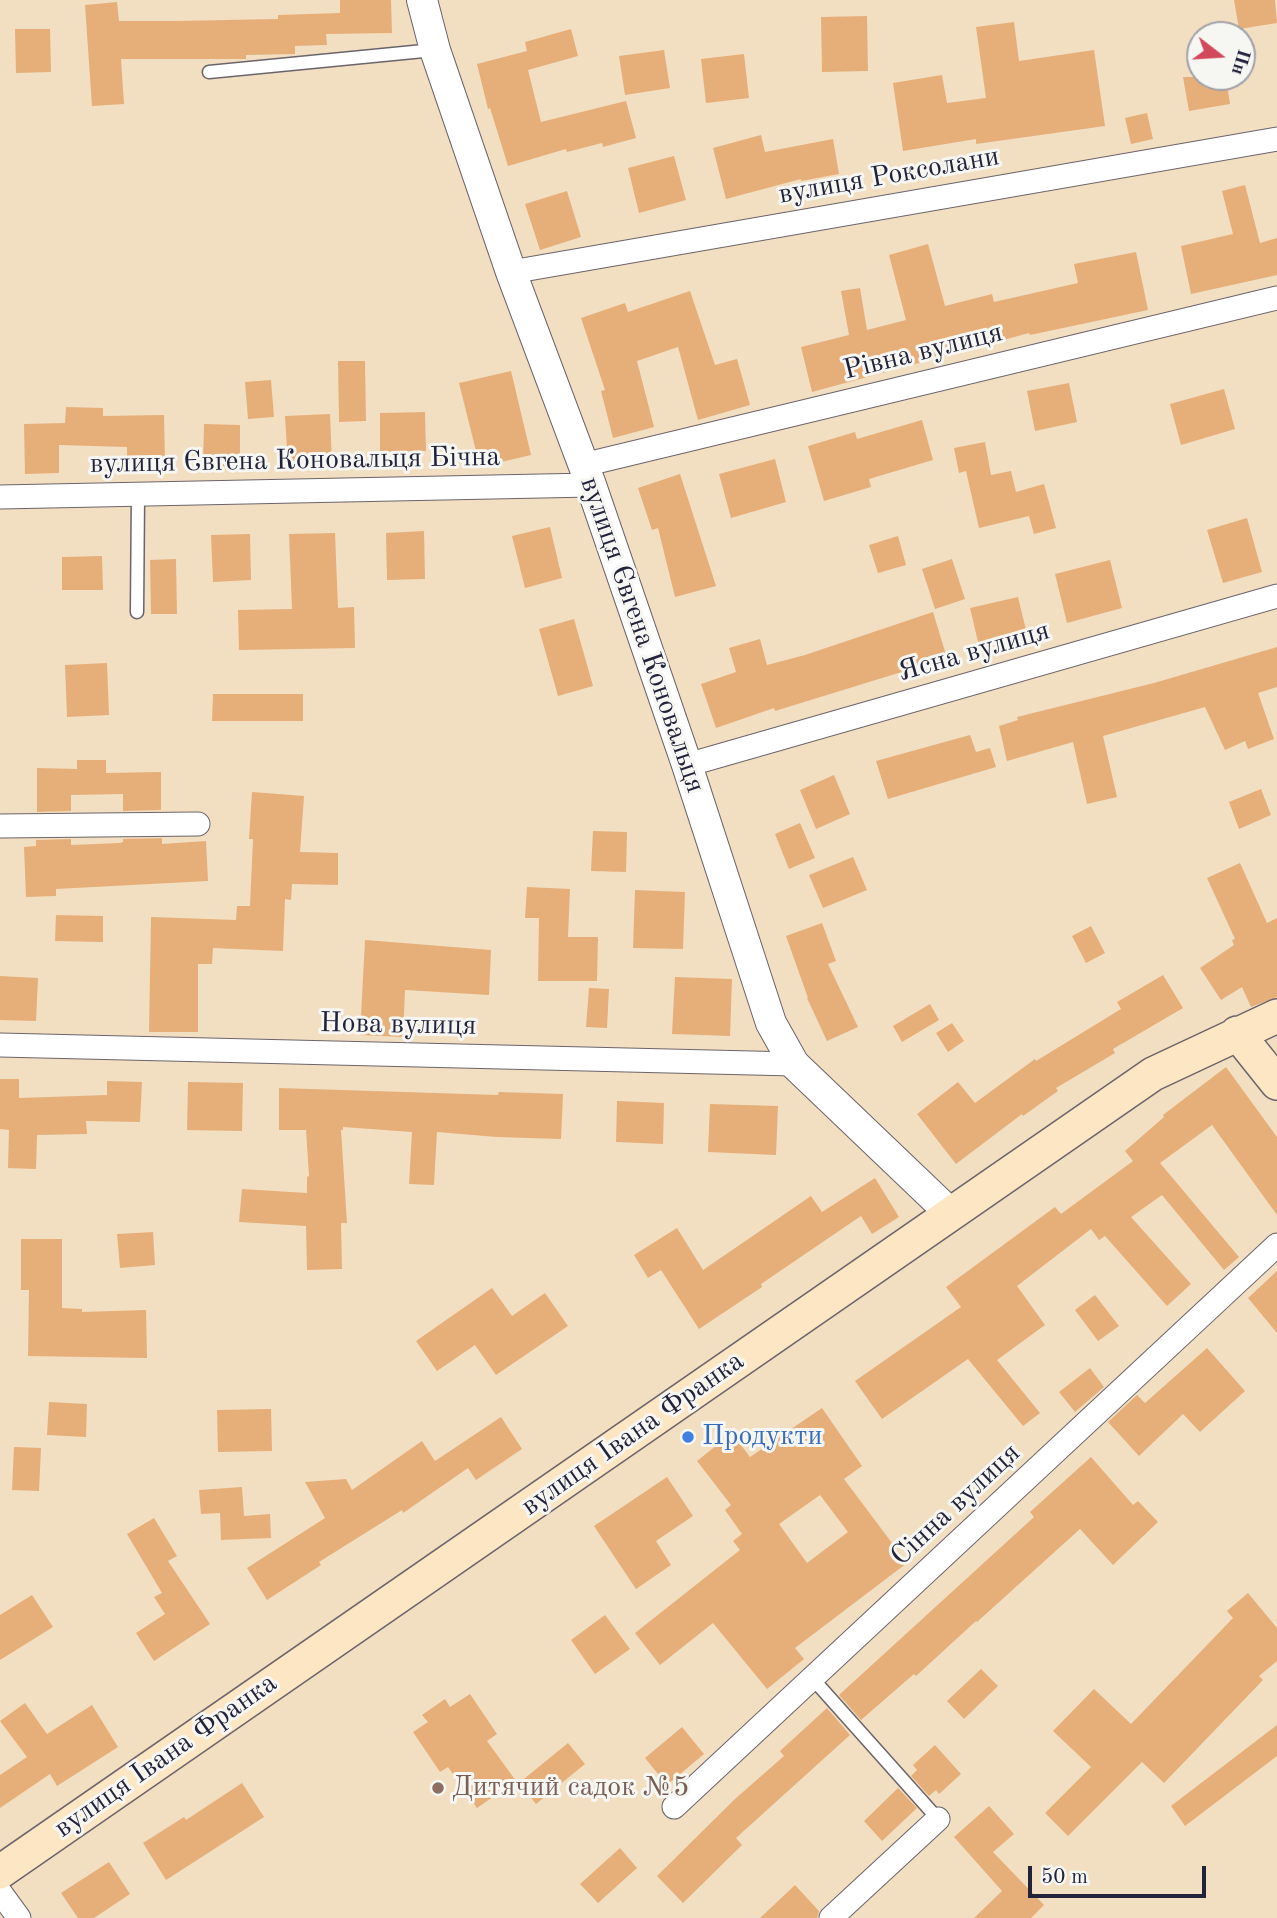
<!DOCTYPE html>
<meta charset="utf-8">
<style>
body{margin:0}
#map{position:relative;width:1277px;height:1918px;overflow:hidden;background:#f2dec1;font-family:"Old Standard TT",serif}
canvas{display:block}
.north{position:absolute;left:1186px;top:21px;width:70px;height:70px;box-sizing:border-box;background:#f6f6f2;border:2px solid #a1a1a9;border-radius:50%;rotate:107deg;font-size:19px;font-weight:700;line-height:28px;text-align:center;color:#22223b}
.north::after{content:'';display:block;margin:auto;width:24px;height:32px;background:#d1495b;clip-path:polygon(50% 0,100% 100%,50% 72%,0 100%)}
.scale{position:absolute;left:1028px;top:1866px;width:178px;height:32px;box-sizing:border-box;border:4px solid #22223b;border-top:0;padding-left:9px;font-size:21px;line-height:24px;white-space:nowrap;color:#22223b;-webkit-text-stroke:5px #f6f6f2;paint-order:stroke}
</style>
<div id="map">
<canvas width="1277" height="1918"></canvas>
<div class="north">Пн</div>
<div class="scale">50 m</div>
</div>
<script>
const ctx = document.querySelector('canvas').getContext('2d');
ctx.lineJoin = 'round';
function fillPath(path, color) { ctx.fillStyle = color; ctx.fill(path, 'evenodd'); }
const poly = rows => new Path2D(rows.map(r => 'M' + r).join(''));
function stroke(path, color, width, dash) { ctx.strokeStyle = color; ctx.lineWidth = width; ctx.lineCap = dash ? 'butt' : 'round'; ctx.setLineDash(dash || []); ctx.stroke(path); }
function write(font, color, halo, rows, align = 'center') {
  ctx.font = font + ' "Old Standard TT",serif'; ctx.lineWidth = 6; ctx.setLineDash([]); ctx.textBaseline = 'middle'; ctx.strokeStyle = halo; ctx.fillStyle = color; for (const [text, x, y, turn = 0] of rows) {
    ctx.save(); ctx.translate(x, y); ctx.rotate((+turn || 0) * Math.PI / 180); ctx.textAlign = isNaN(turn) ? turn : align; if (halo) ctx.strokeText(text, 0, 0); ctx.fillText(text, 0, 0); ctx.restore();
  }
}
const building = poly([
 [340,0,391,0,392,33,326,34,327,45,295,46,295,54,246,55,246,59,121,59,124,104,92,106,85,5,117,2,119,21,175,21,278,19,278,15,340,13],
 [1234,0,1275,0,1277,23,1239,29],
 [867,16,868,71,822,72,821,17],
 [1014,22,1019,61,1094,50,1105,126,976,144,976,139,903,151,893,83,942,75,947,103,986,98,976,27],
 [15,29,50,29,51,72,16,73],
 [571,29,578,56,528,70,541,122,626,101,636,138,603,147,602,143,567,152,566,149,508,166,490,108,488,109,477,64,527,51,525,42],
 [664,50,670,88,625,95,619,56],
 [744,54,749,98,706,103,701,59],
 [1183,77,1226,77,1230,104,1189,111],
 [1147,113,1153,139,1131,144,1125,118],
 [761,135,765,152,833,139,839,174,801,181,801,179,726,199,713,148],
 [674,156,686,200,639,213,628,168],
 [1245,185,1260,243,1277,238,1277,275,1191,294,1181,246,1233,234,1222,191],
 [567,191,581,237,540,250,525,204],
 [928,244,945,306,992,294,994,302,1078,283,1074,264,1136,252,1148,310,1030,335,1029,333,812,392,801,347,849,335,841,291,860,288,867,330,906,320,889,255],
 [690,291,715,365,737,359,750,405,698,420,678,347,637,361,654,427,613,438,601,391,605,390,581,318,625,303,628,312],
 [338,361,365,361,366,421,339,422],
 [511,371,531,455,480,467,459,383],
 [271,380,274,417,248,419,245,382],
 [1069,383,1077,422,1035,431,1027,391],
 [1224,389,1235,429,1181,445,1170,404],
 [66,407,103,408,103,416,164,415,165,464,127,465,127,447,59,445,59,473,25,474,24,424,65,423],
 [425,412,426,451,380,452,380,413],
 [330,414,332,463,288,465,285,416],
 [922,420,933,460,869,479,871,487,824,501,808,446,855,432,857,439],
 [204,424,240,425,240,467,203,467],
 [985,442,991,475,1011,471,1016,492,1044,484,1056,528,1034,534,1029,516,979,528,966,471,959,473,954,448],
 [775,459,786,502,731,518,719,474],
 [680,474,716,586,675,597,658,528,652,530,638,488],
 [1247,518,1262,572,1223,583,1207,530],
 [550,527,562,578,525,588,512,536],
 [424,531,425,579,387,580,386,533],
 [335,533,338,608,354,607,355,648,239,650,238,610,292,609,289,534],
 [250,534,251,580,213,582,211,535],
 [898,536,906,565,878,573,869,545],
 [102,556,103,590,62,590,62,557],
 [176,559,177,614,151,614,150,560],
 [952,559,965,599,935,609,922,569],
 [1110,560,1122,608,1067,623,1055,574],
 [1018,597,1027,634,979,646,970,608],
 [933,612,947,658,775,711,774,708,716,728,701,684,736,672,729,648,760,639,767,665,805,655],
 [574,619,593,686,558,696,539,629],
 [1277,647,1277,687,1258,693,1274,739,1248,749,1245,741,1225,750,1205,707,1103,736,1117,797,1087,804,1073,742,1007,761,999,726,1018,720,1017,717,1154,683],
 [107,663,109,715,67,717,65,665],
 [213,694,303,694,303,721,212,721],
 [970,735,976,752,990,748,996,767,888,799,876,761],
 [77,760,106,760,106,773,161,772,161,810,123,811,123,794,71,795,71,811,37,812,37,768,77,769],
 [834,775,850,814,816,829,800,790],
 [1261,789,1271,815,1239,829,1229,802],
 [252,792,304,796,300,852,338,853,338,885,292,884,291,900,285,899,283,951,213,948,212,964,198,964,198,1032,149,1032,151,917,236,920,237,906,250,906,253,839,249,839],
 [800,823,815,858,789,869,775,834],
 [593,831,627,832,626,872,591,871],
 [162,838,162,844,206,841,208,881,56,889,56,896,26,897,24,847,36,846,36,840,71,839,71,845,120,843,123,842,123,839],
 [853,857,867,890,823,908,809,875],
 [1240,863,1267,923,1277,918,1277,997,1251,1007,1242,987,1221,1000,1200,968,1234,945,1232,940,1235,939,1207,878],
 [527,887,570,889,568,937,598,937,597,981,538,981,539,918,525,918],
 [635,890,685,892,683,949,633,948],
 [56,915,103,916,103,942,55,941],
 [822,923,836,961,828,964,858,1027,827,1041,807,998,808,998,786,936],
 [1091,926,1105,953,1086,963,1072,936],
 [365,940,491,950,489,995,405,990,403,1037,360,1035],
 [1163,975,1183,1008,1113,1049,1115,1053,1056,1088,1058,1091,1023,1116,1022,1114,956,1164,917,1114,958,1082,975,1103,1035,1059,1036,1061,1121,1009,1117,1002],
 [0,976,38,978,36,1021,0,1020],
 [675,977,732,979,730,1036,672,1034],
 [589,988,609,989,607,1028,586,1027],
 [930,1004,939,1020,902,1042,893,1026],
 [952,1023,964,1041,948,1052,936,1033],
 [1226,1067,1277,1137,1277,1215,1212,1125,1160,1163,1239,1257,1224,1270,1162,1195,1131,1217,1191,1284,1167,1306,1105,1236,1099,1240,1091,1229,1017,1286,1045,1325,997,1360,1040,1413,1023,1426,968,1359,882,1419,855,1381,961,1307,946,1287,1055,1207,1061,1214,1133,1161,1125,1151,1164,1117,1163,1115],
 [0,1079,19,1079,19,1098,107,1095,107,1081,142,1082,140,1122,86,1121,87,1134,37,1135,36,1169,8,1168,9,1130,0,1129],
 [188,1082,243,1083,242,1131,187,1130],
 [279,1088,498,1095,499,1092,563,1094,561,1139,497,1137,437,1132,434,1185,409,1184,412,1132,343,1127,343,1130,341,1130,347,1223,341,1223,342,1269,307,1270,306,1226,239,1222,242,1189,307,1193,307,1177,309,1176,306,1130,279,1130],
 [617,1101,664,1103,663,1144,616,1142],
 [710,1104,778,1106,776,1155,708,1152],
 [875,1178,899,1217,872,1234,861,1216,761,1284,762,1287,699,1329,661,1270,648,1278,634,1255,677,1228,703,1270,811,1196,822,1212],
 [153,1232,155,1265,120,1268,117,1234],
 [21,1239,62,1239,62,1308,82,1309,82,1312,146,1310,147,1358,28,1356,29,1290,21,1290],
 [1277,1271,1277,1333,1248,1298],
 [492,1288,512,1316,545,1293,568,1326,496,1375,475,1345,437,1371,416,1341],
 [1095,1295,1119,1326,1098,1341,1075,1310],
 [1207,1348,1245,1391,1200,1432,1183,1414,1139,1456,1108,1422,1137,1395,1145,1403],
 [1090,1368,1104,1387,1075,1412,1059,1392],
 [49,1402,87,1404,86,1437,47,1435],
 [822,1408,862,1466,844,1479,907,1563,795,1648,804,1659,767,1689,713,1623,660,1665,635,1633,740,1550,733,1541,742,1534,725,1510,731,1505,697,1461,732,1433,750,1457],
 [820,1495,848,1532,807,1563,779,1524],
 [271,1409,272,1451,218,1452,217,1410],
 [501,1417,522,1449,476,1480,468,1468,403,1513,402,1510,319,1562,321,1565,267,1600,247,1568,325,1518,305,1482,346,1479,352,1490,422,1441,435,1461],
 [14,1447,41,1448,39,1491,12,1490],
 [1091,1457,1133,1505,1138,1501,1158,1522,1113,1565,1080,1529,977,1622,976,1621,916,1676,914,1674,861,1720,839,1695,1034,1517,1030,1512],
 [667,1477,693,1516,656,1541,671,1565,636,1589,594,1526],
 [242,1487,244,1516,270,1514,271,1538,221,1540,220,1513,201,1514,199,1490],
 [154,1518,177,1556,168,1561,210,1624,154,1661,136,1633,165,1614,154,1597,162,1593,127,1534],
 [1248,1593,1277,1628,1277,1661,1259,1676,1263,1680,1164,1783,1142,1762,1068,1836,1045,1813,1091,1767,1053,1731,1094,1689,1131,1724,1233,1618,1227,1611],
 [32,1595,53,1627,0,1660,0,1615],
 [605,1615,630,1649,595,1674,571,1640],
 [981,1669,998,1686,964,1719,947,1701],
 [470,1694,497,1734,487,1741,516,1781,477,1808,448,1767,440,1772,413,1732,428,1722,422,1715,445,1699,450,1707],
 [25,1703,47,1734,92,1705,118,1747,57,1786,50,1774,0,1808,0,1775,27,1757,0,1721],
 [827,1708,850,1735,736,1838,742,1845,683,1903,657,1876,735,1799,784,1756,780,1751],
 [1277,1725,1277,1756,1185,1826,1171,1806],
 [682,1727,704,1754,667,1785,645,1758],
 [568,1743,585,1764,536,1804,519,1783],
 [935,1745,961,1774,939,1794,936,1790,929,1796,911,1776,917,1770,913,1765],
 [242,1783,264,1817,166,1880,143,1843,184,1817,186,1820],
 [898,1788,917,1808,882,1841,864,1821],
 [989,1806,1014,1834,993,1852,1044,1905,1031,1918,974,1918,1002,1891,954,1837],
 [620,1848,637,1868,598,1903,580,1884],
 [109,1862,130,1894,94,1918,78,1918,61,1893],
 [795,1885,819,1911,817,1918,760,1918]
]);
const service = poly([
 [209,72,434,50],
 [137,612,138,494],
 [813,1679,938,1819]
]);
const minor = poly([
 [511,272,1277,139],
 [583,465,1277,298],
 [0,497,591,485],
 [687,765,1277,596],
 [0,826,198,824],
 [0,1045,794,1064],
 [674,1807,1277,1245],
 [0,1892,19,1918],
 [831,1918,938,1819]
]);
const tertiary = poly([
 [422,0,435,50,511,272,591,485,687,765,771,1023,794,1064,950,1213]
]);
const secondary = poly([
 [1237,1033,1277,1083],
 [0,1872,1153,1074,1277,1016]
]);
const markers = [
 [688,1437,7,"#3f7fe0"],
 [438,1788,7,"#8d6e63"]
];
const streetNames = [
 ["вулиця Роксолани",889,176,-10],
 ["Рівна вулиця",923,352,-14],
 ["вулиця Євгена Коновальця Бічна",295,461,-1],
 ["вулиця Євгена Коновальця",642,635,71],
 ["Ясна вулиця",974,652,-16],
 ["Нова вулиця",398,1025,1],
 ["вулиця Івана Франка",633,1434,-35],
 ["Сінна вулиця",956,1505,-43],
 ["вулиця Івана Франка",166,1756,-35]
];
const shopNames = [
 ["Продукти",702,1437]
];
const educationNames = [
 ["Дитячий садок №5",452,1788]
];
fillPath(building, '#e6af7a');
stroke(service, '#6b646a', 15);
stroke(minor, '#6b646a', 25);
stroke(tertiary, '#6b646a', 32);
stroke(secondary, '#6b646a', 36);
stroke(service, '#fff', 12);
stroke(minor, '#fff', 23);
stroke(tertiary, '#fff', 30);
stroke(secondary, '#fce6c4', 33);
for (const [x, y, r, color] of markers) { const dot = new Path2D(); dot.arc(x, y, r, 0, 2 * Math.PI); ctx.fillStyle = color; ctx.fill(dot); stroke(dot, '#f6f6f2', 2.5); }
write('28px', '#22223b', '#f6f6f2', streetNames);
write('28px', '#366cbe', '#f6f6f2', shopNames, 'left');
write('28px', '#785e54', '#f6f6f2', educationNames, 'left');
</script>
